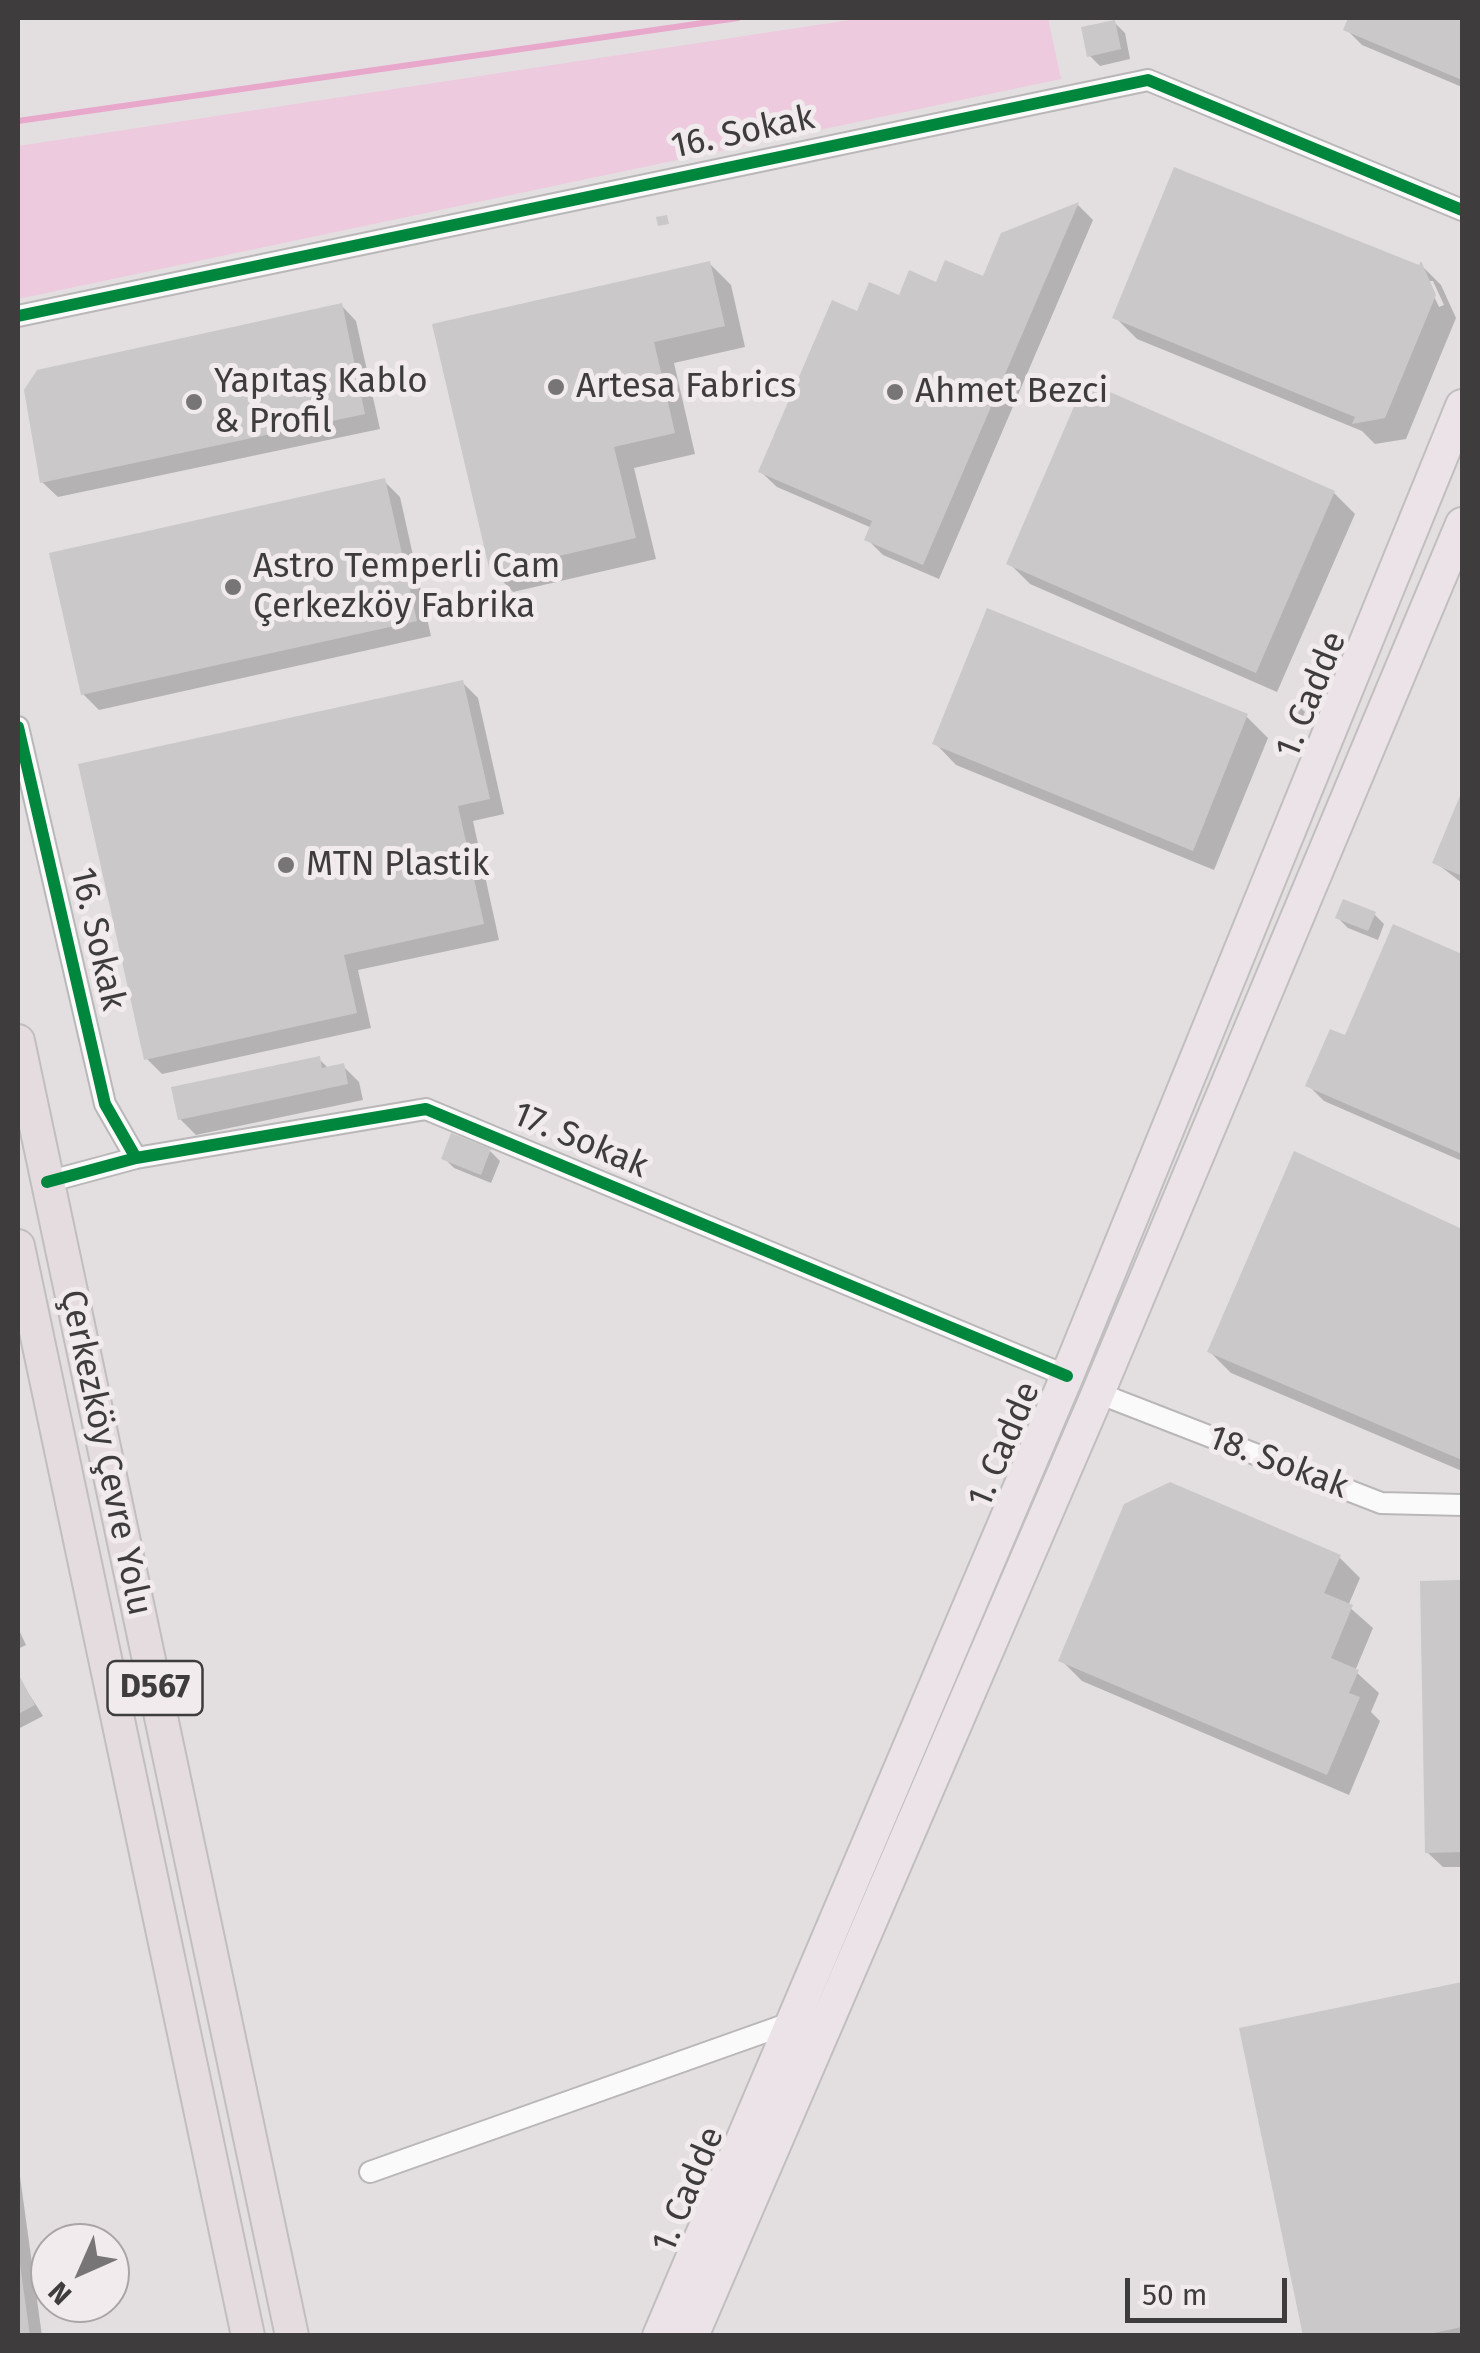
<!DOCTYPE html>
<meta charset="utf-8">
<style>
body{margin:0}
#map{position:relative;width:1480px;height:2353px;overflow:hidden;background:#e3dfe1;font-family:"Fira Sans",sans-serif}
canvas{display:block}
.frame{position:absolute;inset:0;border:20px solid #3e3c3d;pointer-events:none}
.north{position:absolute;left:30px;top:2223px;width:100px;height:100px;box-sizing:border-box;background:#f1ebee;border:2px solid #a9a5a7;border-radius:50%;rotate:225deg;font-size:28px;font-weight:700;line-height:40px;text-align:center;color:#3e3c3d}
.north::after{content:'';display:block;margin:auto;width:35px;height:45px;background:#787576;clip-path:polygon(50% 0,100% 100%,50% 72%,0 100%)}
.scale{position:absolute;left:1125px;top:2278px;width:162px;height:45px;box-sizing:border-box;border:5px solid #3e3c3d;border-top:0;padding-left:12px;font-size:30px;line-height:35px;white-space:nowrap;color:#3e3c3d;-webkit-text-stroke:8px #f1ebee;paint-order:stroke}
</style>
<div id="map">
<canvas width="1480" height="2353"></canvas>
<div class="frame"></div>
<div class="north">N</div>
<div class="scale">50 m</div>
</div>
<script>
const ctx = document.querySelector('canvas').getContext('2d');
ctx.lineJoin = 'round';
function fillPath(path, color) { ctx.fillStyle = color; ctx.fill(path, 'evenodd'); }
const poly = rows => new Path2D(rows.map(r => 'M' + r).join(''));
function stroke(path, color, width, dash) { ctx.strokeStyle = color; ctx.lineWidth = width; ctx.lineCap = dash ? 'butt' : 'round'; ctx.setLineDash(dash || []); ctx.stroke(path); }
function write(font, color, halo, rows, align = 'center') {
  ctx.font = font + ' "Fira Sans",sans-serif'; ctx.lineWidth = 10; ctx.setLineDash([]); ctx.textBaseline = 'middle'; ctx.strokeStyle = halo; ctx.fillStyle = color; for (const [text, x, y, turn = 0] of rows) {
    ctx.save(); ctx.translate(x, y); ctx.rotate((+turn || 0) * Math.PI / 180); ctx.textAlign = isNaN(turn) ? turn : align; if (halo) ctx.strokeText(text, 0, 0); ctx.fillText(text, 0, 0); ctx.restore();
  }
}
const green = poly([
 [863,18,1048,18,1061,79,18,299,18,146]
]);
const shadow = poly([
 [1351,18,1462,18,1462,87,1362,45,1346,29],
 [1115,23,1125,33,1130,59,1100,66,1090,56],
 [1078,205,1093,220,939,579,883,555,867,539,872,528,777,487,761,472,858,315,937,285,984,280,1003,235],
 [710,264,731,285,745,347,674,363,695,454,634,468,656,559,513,592,492,570,435,326],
 [1422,266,1441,285,1456,318,1406,439,1375,444,1362,431,1137,339,1115,317],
 [1427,281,1433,281,1444,305,1439,307],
 [341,305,356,321,380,429,58,497,42,482],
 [384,481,400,497,431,636,99,710,83,694],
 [1334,493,1355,514,1277,692,1030,584,1009,563],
 [463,683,478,698,504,814,473,821,499,940,358,970,371,1028,162,1074,146,1058],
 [1300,707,1305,712,1300,723,1292,717],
 [1246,716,1268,738,1214,870,956,765,935,743],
 [1462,797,1462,883,1435,862],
 [1374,914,1384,924,1378,940,1348,928,1338,918],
 [1394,927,1462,957,1462,1161,1324,1101,1308,1085,1347,1039],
 [319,1059,329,1069,343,1066,359,1082,363,1100,196,1135,180,1119],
 [490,1151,500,1161,491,1183,454,1168,444,1158],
 [1295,1154,1462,1232,1462,1471,1231,1373,1210,1352],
 [1339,1557,1360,1578,1348,1606,1373,1628,1355,1671,1379,1693,1371,1712,1380,1721,1349,1795,1082,1681,1061,1660],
 [1422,1583,1462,1583,1462,1867,1443,1867,1427,1852],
 [18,1628,26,1645,18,1649],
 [20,1680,43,1716,18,1729,18,1681],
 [1462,1985,1462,2336,1305,2336,1242,2030],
 [18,2162,42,2336,18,2336]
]);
const stream = poly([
 [18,121,738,18]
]);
const building = poly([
 [1348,18,1462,18,1462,80,1343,30],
 [1115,20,1121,49,1087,57,1081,27],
 [1174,167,1419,265,1421,261,1436,295,1385,418,1352,424,1355,417,1112,318],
 [1079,202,923,565,864,540,872,521,758,472,832,300,857,311,869,282,899,295,909,270,936,282,945,260,983,276,1001,233],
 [667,215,669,224,658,226,656,217],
 [710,261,725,326,654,342,675,433,614,447,636,538,490,572,432,324],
 [342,303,365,414,40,483,24,390,37,370],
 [1085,381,1335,491,1256,673,1006,564],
 [385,478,417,621,81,695,49,553],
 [987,608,1248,714,1193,851,932,744],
 [463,680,490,799,458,806,484,924,344,955,357,1013,144,1060,78,764],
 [1295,703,1302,705,1295,721,1289,718],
 [1462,791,1462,876,1432,863],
 [1343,899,1376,912,1368,931,1335,918],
 [1393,924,1462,954,1462,1154,1305,1086,1330,1029,1345,1035],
 [320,1056,322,1068,344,1063,348,1084,178,1120,171,1087],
 [451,1133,491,1149,481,1175,441,1159],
 [1294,1151,1462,1229,1462,1460,1207,1352],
 [1170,1482,1341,1555,1324,1593,1353,1605,1331,1658,1359,1670,1349,1693,1360,1697,1327,1775,1058,1661,1124,1504],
 [1462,1580,1462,1852,1425,1853,1420,1581],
 [20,1677,35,1705,18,1714,18,1679],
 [1462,1982,1462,2327,1419,2336,1303,2336,1239,2028],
 [18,2264,20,2264,30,2336,18,2336]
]);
const minor = poly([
 [18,316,1148,80,1462,210],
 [18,727,105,1104,136,1158],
 [47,1182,136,1158,426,1109,1067,1376],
 [1098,1393,1381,1503,1462,1505],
 [370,2172,793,2022]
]);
const primary = poly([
 [659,2336,1067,1376,1462,406],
 [692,2336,1098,1393,1462,524]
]);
const trunk = poly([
 [18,1041,292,2336],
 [18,1246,248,2336]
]);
const cycleway = poly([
 [18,316,1148,80,1462,210],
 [18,727,105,1104,136,1158],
 [47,1182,136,1158,426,1109,1067,1376]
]);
const markers = [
 [556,387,10,"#787576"],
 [895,392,10,"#787576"],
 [194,402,10,"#787576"],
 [233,587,10,"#787576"],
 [286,865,10,"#787576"]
];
const shields = [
 [155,1688,95]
];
const shieldNames = [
 ["D567",155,1688]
];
const streetNames = [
 ["16. Sokak",743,133,-12],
 ["1. Cadde",1312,695,-68],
 ["16. Sokak",97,939,77],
 ["17. Sokak",580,1141,23],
 ["1. Cadde",1005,1445,-67],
 ["Çerkezköy Çevre Yolu",105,1453,78],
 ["18. Sokak",1278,1463,21],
 ["1. Cadde",689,2190,-67]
];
const poiNames = [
 ["Yapıtaş Kablo",214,382],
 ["& Profil",214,422],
 ["Artesa Fabrics",576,387],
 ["Ahmet Bezci",915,392],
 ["Astro Temperli Cam",253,567],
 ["Çerkezköy Fabrika",253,607],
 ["MTN Plastik",306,865]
];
fillPath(green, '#edcadd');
fillPath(shadow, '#0003');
stroke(stream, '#e8a8cc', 6);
fillPath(building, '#cac8c9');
stroke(minor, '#bab7b8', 24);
stroke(primary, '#c0bebf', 36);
stroke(trunk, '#c0bebf', 36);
stroke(minor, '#fbfafa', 20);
stroke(primary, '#ebe3e7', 32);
stroke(trunk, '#e5dce0', 32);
stroke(cycleway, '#00873e', 12);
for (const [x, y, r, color] of markers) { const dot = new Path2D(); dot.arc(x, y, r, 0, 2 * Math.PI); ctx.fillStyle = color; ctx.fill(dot); stroke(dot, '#f1ebee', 4); }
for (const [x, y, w] of shields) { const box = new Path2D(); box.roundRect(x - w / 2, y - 27, w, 54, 8); ctx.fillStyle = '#f1ebee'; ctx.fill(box); stroke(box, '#3e3c3d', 2.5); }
write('bold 32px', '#3e3c3d', null, shieldNames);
write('35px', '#3e3c3d', '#f1ebee', streetNames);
write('35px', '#3e3c3d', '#f1ebee', poiNames, 'left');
</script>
